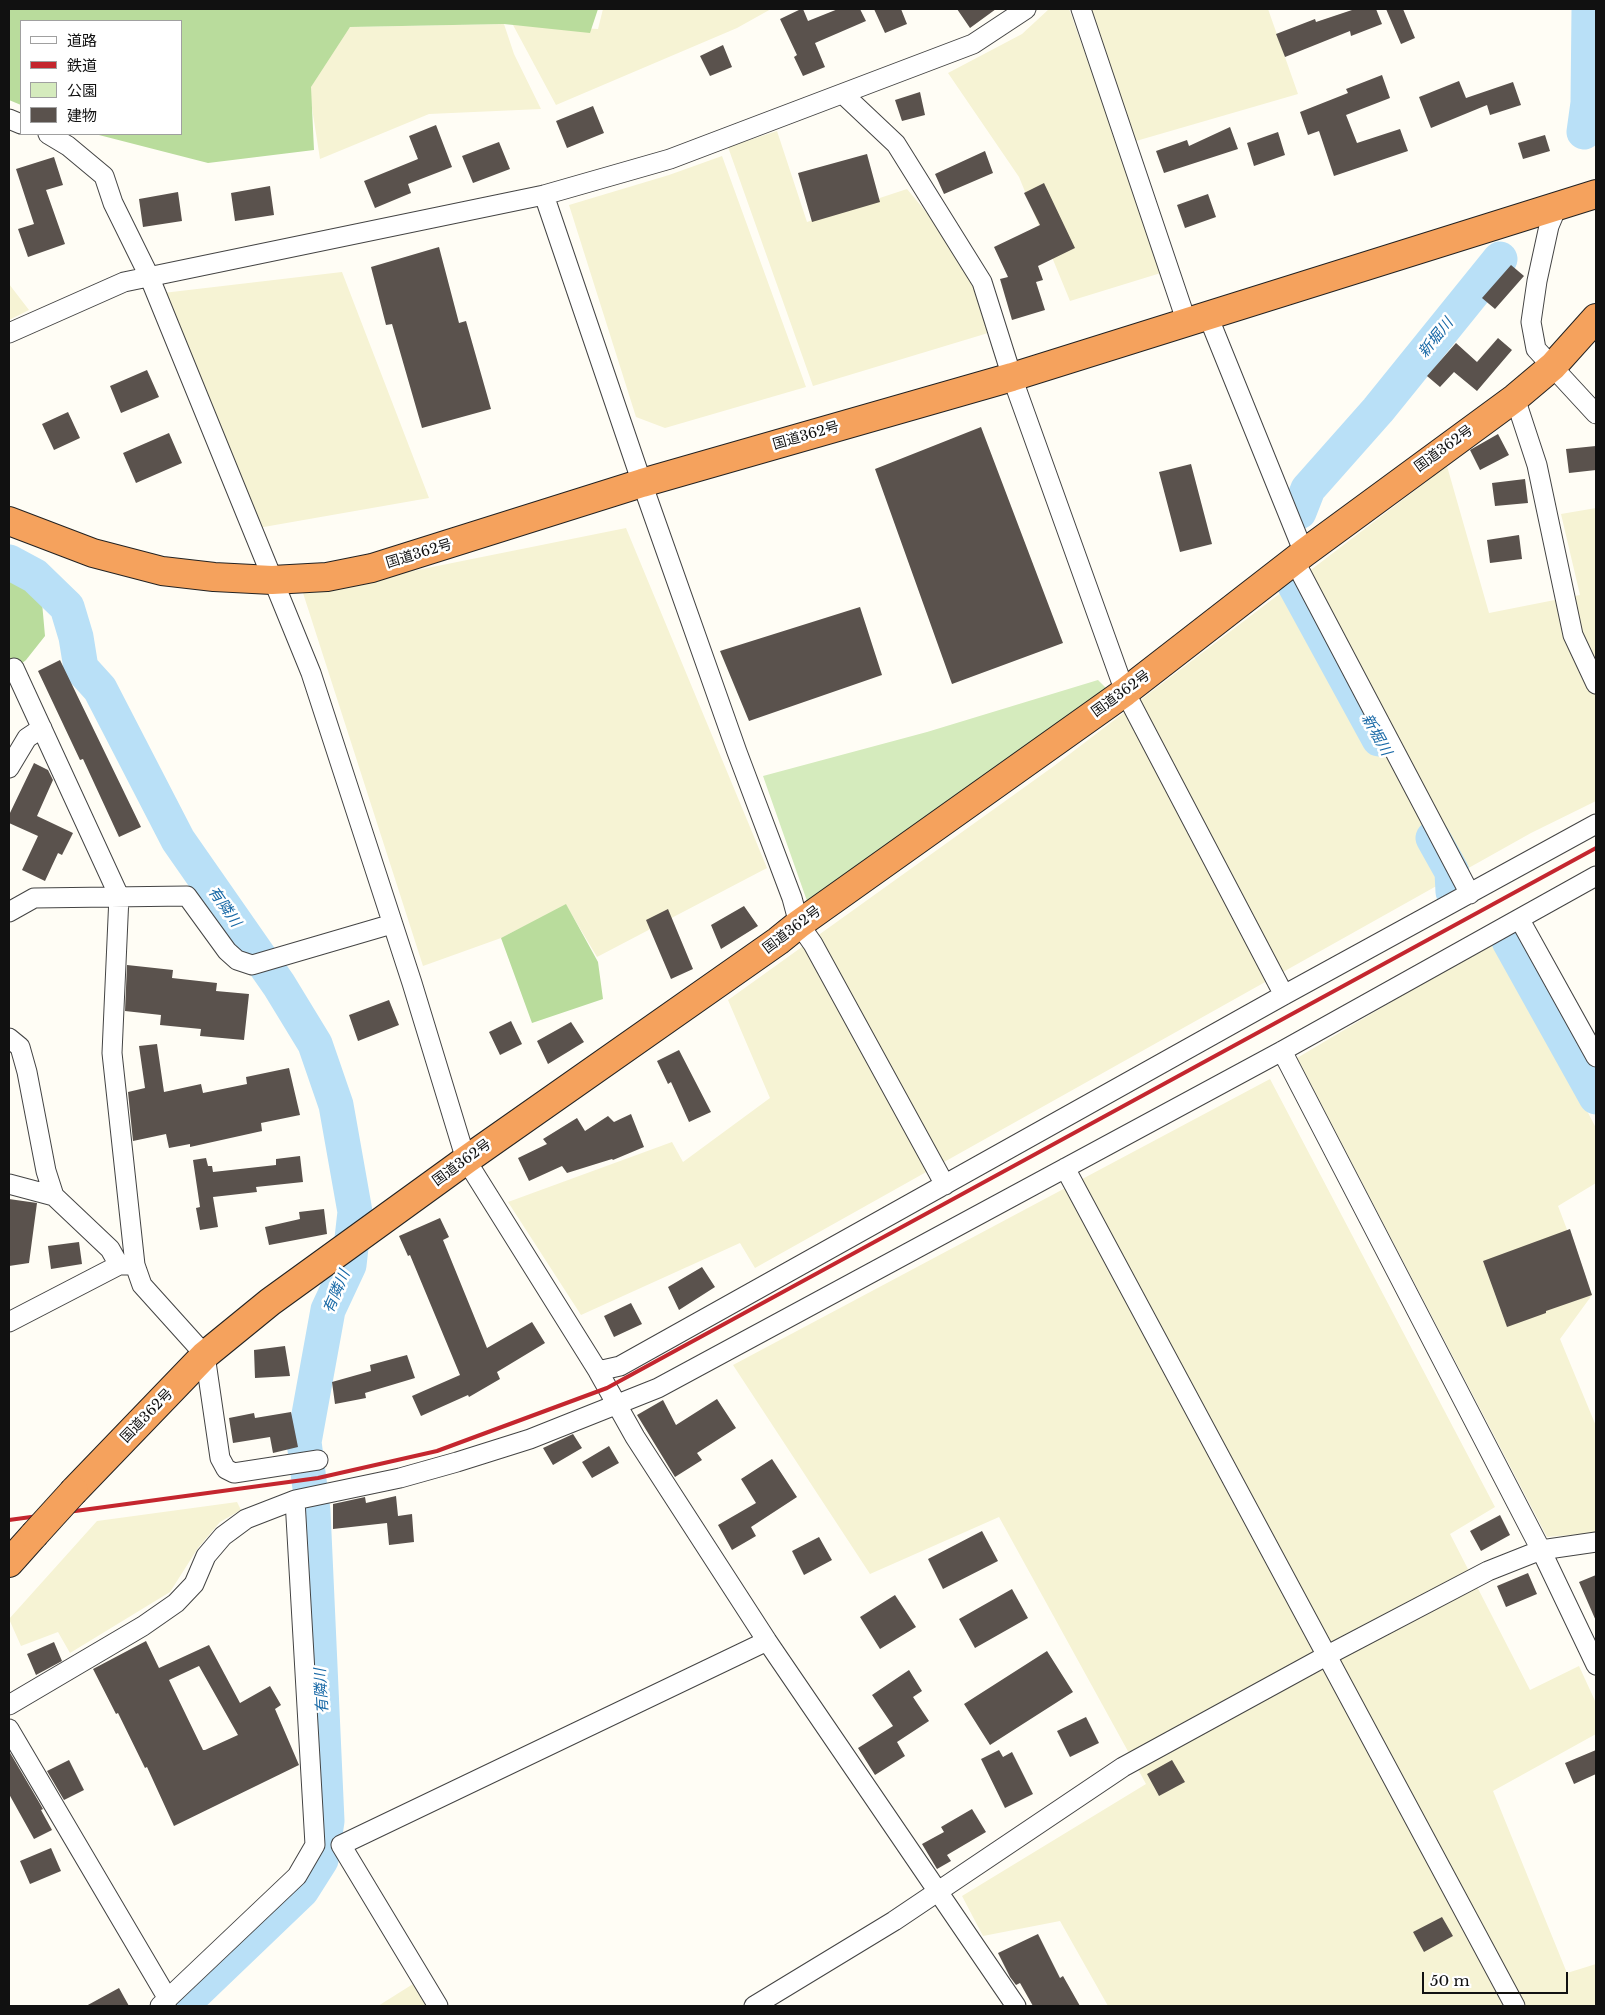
<!DOCTYPE html>
<meta charset="utf-8">
<style>
body{margin:0}
#map{position:relative;width:1605px;height:2015px;overflow:hidden;background:#fffdf5;font-family:"Libre Baskerville","Noto Sans JP",serif}
canvas{display:block}
.frame{position:absolute;inset:0;border:10px solid #111;pointer-events:none}
.legend{position:absolute;left:20px;top:20px;width:162px;height:115px;box-sizing:border-box;background:#fff;border:1px solid #a0a0a0;margin:0;padding:6px 9px;list-style:none;font-size:15px;color:#111}
.legend li{display:flex;align-items:center;gap:10px;height:25px}
.legend b{width:25px;border:1px solid #a0a0a0}
.scale{position:absolute;left:1422px;top:1972px;width:146px;height:22px;box-sizing:border-box;border:2px solid #111;border-top:0;padding-left:6px;font-size:15px;line-height:18px;white-space:nowrap;color:#111;-webkit-text-stroke:4px #fff;paint-order:stroke}
</style>
<div id="map">
<canvas width="1605" height="2015"></canvas>
<div class="frame"></div>
<ul class="legend">
<li><b style="height:6px;background:#fff"></b>道路</li>
<li><b style="height:6px;background:#c4262e"></b>鉄道</li>
<li><b style="height:14px;background:#d5ebbd"></b>公園</li>
<li><b style="height:14px;background:#5a524d"></b>建物</li>
</ul>
<div class="scale">50 m</div>
</div>
<script>
const ctx = document.querySelector('canvas').getContext('2d');
ctx.lineJoin = 'round';
function fillPath(path, color) { ctx.fillStyle = color; ctx.fill(path, 'evenodd'); }
const poly = rows => new Path2D(rows.map(r => 'M' + r).join(''));
function stroke(path, color, width, dash) { ctx.strokeStyle = color; ctx.lineWidth = width; ctx.lineCap = dash ? 'butt' : 'round'; ctx.setLineDash(dash || []); ctx.stroke(path); }
function write(font, color, halo, rows, align = 'center') {
  ctx.font = font + ' "Libre Baskerville","Noto Sans JP",serif'; ctx.lineWidth = 5; ctx.setLineDash([]); ctx.textBaseline = 'middle'; ctx.strokeStyle = halo; ctx.fillStyle = color; for (const [text, x, y, turn = 0] of rows) {
    ctx.save(); ctx.translate(x, y); ctx.rotate((+turn || 0) * Math.PI / 180); ctx.textAlign = isNaN(turn) ? turn : align; if (halo) ctx.strokeText(text, 0, 0); ctx.fillText(text, 0, 0); ctx.restore();
  }
}
const farmland = poly([
 [603,9,771,9,737,28,556,105,513,25,598,29],
 [1049,9,1069,9,1164,272,1070,301,1019,177,948,73,1022,34],
 [1086,9,1268,9,1298,94,1136,141],
 [504,24,514,54,541,109,429,114,320,159,307,76,350,27],
 [777,131,807,222,907,189,977,273,998,330,813,386,728,147],
 [722,156,806,387,665,428,636,417,569,205,669,175],
 [342,272,429,498,258,528,163,293],
 [9,284,29,310,9,320],
 [1447,466,1489,613,1580,595,1561,514,1596,508,1596,801,1531,833,755,1268,740,1243,581,1315,508,1202,672,1142,683,1162,770,1098,728,1000,1054,766],
 [626,528,767,868,597,957,566,905,501,938,423,966,303,593],
 [1497,939,1596,1128,1596,1183,1558,1206,1592,1295,1560,1339,1596,1426,1596,1533,1547,1537,1297,1058],
 [1270,1079,1495,1507,1450,1534,1530,1690,1579,1666,1596,1703,1596,1734,1493,1791,1567,1973,1596,1964,1596,2006,1108,2006,1060,1921,983,1936,962,1896,1146,1784,999,1517,870,1574,733,1365],
 [237,1502,241,1510,220,1522,198,1548,170,1592,70,1653,58,1632,21,1646,9,1619,97,1521],
 [413,1984,426,2006,378,2006]
]);
const green = poly([
 [1098,680,1116,698,955,796,807,901,763,776,927,732]
]);
const forest = poly([
 [9,9,598,9,590,33,504,24,350,27,311,87,314,150,208,163,95,134,181,134,181,21,21,21,21,105,9,100],
 [9,552,39,569,45,636,26,660,9,674],
 [566,904,598,962,603,999,532,1023,501,938]
]);
const river = poly([
 [1584,132,1588,103,1589,9],
 [1299,512,1308,489,1378,410,1500,259],
 [9,562,35,576,67,607,76,637,81,668,100,689,178,840,279,985,315,1044,336,1105,355,1212,349,1265,328,1310,304,1442,313,1511,327,1821,321,1860,302,1890,181,2006],
 [1292,580,1379,739],
 [1433,838,1452,872,1453,892],
 [1509,941,1596,1097]
]);
const building = poly([
 [801,9,803,9,808,21,838,9,860,9,866,21,815,43,825,67,803,76,794,57,797,55,780,19],
 [874,9,901,9,907,24,885,33],
 [957,9,996,9,970,28],
 [1355,9,1376,9,1382,24,1351,36,1350,31,1285,57,1276,34,1315,19,1316,22],
 [1386,9,1403,9,1415,38,1401,44],
 [723,45,732,67,710,76,700,56],
 [1382,75,1390,98,1346,115,1357,143,1400,129,1408,151,1334,176,1319,131,1308,135,1300,112,1348,93,1346,89],
 [1459,81,1466,98,1513,82,1521,105,1490,115,1487,105,1431,128,1419,97],
 [920,92,925,115,902,121,895,100],
 [593,106,604,133,567,148,556,121],
 [436,125,452,167,408,184,411,193,375,208,364,181,418,159,409,136],
 [1230,127,1238,149,1164,173,1156,151,1187,140,1189,146],
 [1278,132,1285,155,1254,166,1247,143],
 [1545,135,1550,151,1523,159,1518,143],
 [499,142,510,169,473,183,462,156],
 [985,151,993,173,944,194,935,174],
 [867,154,880,202,812,222,798,173],
 [54,157,63,185,46,190,65,244,28,257,18,229,34,224,16,169],
 [1044,183,1075,248,1038,266,1043,280,1036,282,1045,310,1012,320,1000,279,1008,277,994,247,1040,225,1024,193],
 [270,186,274,215,235,221,231,193],
 [178,192,182,221,143,227,139,199],
 [1208,194,1216,217,1185,228,1177,205],
 [439,247,459,323,466,321,491,409,422,428,392,324,386,325,371,267],
 [1511,265,1524,276,1495,309,1482,298],
 [1498,338,1512,350,1477,391,1454,372,1440,387,1427,376,1456,343,1477,362],
 [147,370,159,397,121,413,110,386],
 [68,412,80,438,54,450,42,424],
 [981,427,1063,643,952,684,875,469],
 [169,433,182,463,136,483,123,453],
 [1498,434,1509,455,1480,470,1470,450],
 [1596,446,1596,470,1569,473,1566,449],
 [1191,464,1212,544,1180,552,1159,472],
 [1525,479,1528,503,1495,506,1492,483],
 [1519,535,1522,559,1490,563,1487,540],
 [860,607,882,675,749,721,720,651],
 [60,660,141,827,119,837,83,759,80,760,38,671],
 [34,763,48,770,53,780,37,816,73,833,62,855,58,853,45,881,22,870,38,836,9,823,9,815],
 [744,906,758,926,721,949,711,925],
 [668,909,693,969,671,979,646,920],
 [127,965,173,970,172,978,217,983,216,991,249,994,244,1040,200,1036,201,1029,160,1025,161,1015,125,1011],
 [389,1000,399,1025,358,1041,349,1015],
 [511,1021,522,1044,500,1055,489,1032],
 [571,1022,584,1042,548,1064,537,1041],
 [157,1044,164,1092,201,1084,203,1093,247,1084,246,1077,289,1068,300,1115,261,1123,262,1131,190,1147,190,1144,169,1148,166,1134,133,1141,128,1092,145,1088,139,1046],
 [679,1050,711,1112,689,1122,671,1082,668,1084,657,1061],
 [631,1114,644,1147,613,1160,612,1159,567,1173,562,1166,529,1181,518,1158,547,1144,543,1139,577,1118,585,1131,608,1116,614,1122],
 [300,1156,303,1182,256,1187,257,1192,213,1197,218,1227,200,1230,196,1208,200,1207,193,1160,206,1158,208,1166,212,1166,213,1172,276,1165,276,1159],
 [9,1199,37,1203,29,1263,9,1266],
 [324,1209,327,1234,269,1245,265,1227,300,1219,299,1212],
 [440,1218,449,1237,443,1240,487,1348,532,1322,545,1343,497,1372,500,1379,469,1397,468,1395,421,1416,412,1396,460,1375,410,1255,408,1256,399,1236],
 [1570,1229,1592,1295,1546,1311,1546,1313,1507,1327,1483,1261],
 [79,1242,82,1264,51,1269,48,1246],
 [702,1267,715,1287,679,1310,668,1287],
 [631,1303,642,1324,614,1337,604,1316],
 [285,1346,290,1376,255,1378,254,1350],
 [407,1355,415,1378,365,1393,366,1398,335,1404,332,1382,371,1371,370,1365],
 [717,1399,736,1428,697,1453,702,1460,675,1477,637,1415,663,1400,676,1425],
 [291,1412,298,1447,273,1453,270,1437,233,1443,229,1418,254,1413,255,1418],
 [573,1434,582,1448,553,1465,543,1448],
 [609,1446,619,1463,592,1478,582,1462],
 [772,1459,797,1497,751,1527,756,1536,732,1550,718,1525,756,1503,741,1479],
 [396,1496,398,1516,412,1514,414,1542,389,1545,387,1523,333,1529,333,1504,365,1497,366,1503],
 [1500,1515,1510,1535,1481,1551,1470,1531],
 [982,1531,998,1561,943,1589,928,1559],
 [819,1537,832,1560,804,1575,792,1551],
 [1528,1573,1537,1594,1506,1607,1497,1586],
 [1596,1575,1596,1621,1579,1582],
 [1012,1589,1028,1618,975,1648,959,1619],
 [895,1595,916,1627,880,1649,860,1617],
 [146,1641,159,1668,209,1645,240,1703,270,1686,281,1705,275,1709,299,1765,174,1826,147,1767,145,1768,118,1713,116,1714,93,1669],
 [199,1666,238,1735,205,1750,203,1750,169,1680],
 [54,1642,62,1661,36,1675,27,1654],
 [1047,1651,1073,1692,990,1745,964,1704],
 [909,1670,922,1691,913,1697,929,1721,897,1742,905,1756,875,1775,858,1748,893,1726,872,1695],
 [1086,1717,1099,1743,1070,1757,1057,1731],
 [999,1750,1003,1757,1012,1752,1033,1794,1005,1808,981,1759],
 [1596,1750,1596,1774,1574,1784,1565,1763],
 [9,1751,43,1809,41,1810,52,1830,34,1839,9,1794],
 [69,1760,84,1790,64,1800,47,1771],
 [1172,1760,1185,1782,1159,1796,1147,1774],
 [972,1809,986,1832,947,1855,951,1861,937,1869,922,1844,944,1832,941,1827],
 [51,1848,61,1871,30,1884,20,1861],
 [1442,1917,1453,1936,1424,1952,1413,1932],
 [1038,1934,1060,1978,1063,1976,1080,2006,1033,2006,1020,1983,1016,1985,1010,1977,998,1953],
 [119,1988,129,2006,86,2006]
]);
const minor = poly([
 [1081,9,1187,323],
 [843,94,896,144,982,282,1012,377,1125,692,1284,995],
 [9,119,21,124],
 [48,134,68,146,104,176,113,203,149,276,311,673,412,983,466,1160,598,1371,635,1437,767,1641,1016,2006],
 [544,195,642,483,737,752,792,898,799,924,813,944,945,1185],
 [1557,207,1549,226,1537,281,1531,322,1536,349,1596,414],
 [1208,316,1304,553],
 [9,333,124,282,544,195,670,159,973,44,1026,9],
 [1515,398,1537,465,1573,635,1596,684],
 [1294,560,1470,894],
 [9,670,14,668,119,896,112,1053,135,1265,142,1285,205,1355,220,1458,226,1469,234,1473,318,1460],
 [9,768,27,738,42,728],
 [9,912,34,898,187,896,227,951,237,960,252,965,392,924],
 [1520,920,1596,1057],
 [9,1038,20,1047,27,1072,46,1171,54,1196,110,1249,119,1265],
 [1282,1051,1541,1550,1596,1665],
 [1065,1168,1515,2006],
 [9,1184,54,1196],
 [9,1322,119,1265,132,1265],
 [598,1371,620,1366,1284,995,1596,824],
 [295,1500,400,1478,457,1462,530,1439,658,1388,1282,1051,1596,876],
 [9,1705,143,1626,176,1603,194,1584,206,1556,223,1536,246,1519,295,1500,315,1845,297,1876,160,2006],
 [9,1729,168,1999],
 [438,2006,341,1845,767,1641],
 [754,2006,894,1921,1123,1767,1326,1656,1488,1571,1541,1550,1596,1542]
]);
const highway = poly([
 [9,521,93,553,162,571,214,577,272,580,327,577,372,568,642,483,1012,377,1596,194],
 [74,1491,205,1355,270,1302,466,1160,778,941,799,924,1125,692,1304,553,1515,398,1553,366,1596,318],
 [9,1563,34,1535]
]);
const rail = poly([
 [9,1520,318,1478,437,1451,607,1388,1596,848]
]);
const highwayBridge = poly([
 [34,1535,74,1491]
]);
const streetNames = [
 ["国道362号",806,436,-16],
 ["国道362号",1444,449,-36],
 ["国道362号",419,554,-17],
 ["国道362号",1121,694,-36],
 ["国道362号",792,930,-37],
 ["国道362号",462,1163,-36],
 ["国道362号",147,1416,-46]
];
const waterNames = [
 ["新堀川",1436,338,-51],
 ["新堀川",1376,735,61],
 ["有隣川",224,907,55],
 ["有隣川",337,1292,-67],
 ["有隣川",322,1691,-93]
];
fillPath(farmland, '#f6f3d4');
fillPath(green, '#d5ebbd');
fillPath(forest, '#b9dc9c');
stroke(river, '#b9e0f7', 35);
fillPath(building, '#5a524d');
stroke(minor, '#444', 21);
stroke(highway, '#222', 30);
stroke(minor, '#fff', 19);
stroke(highway, '#f5a25d', 28);
stroke(rail, '#c4262e', 4);
stroke(highwayBridge, '#222', 30, []);
stroke(highwayBridge, '#f5a25d', 28);
write('14px', '#111', '#fff', streetNames);
write('italic 15px', '#1768a6', '#fff', waterNames);
</script>
